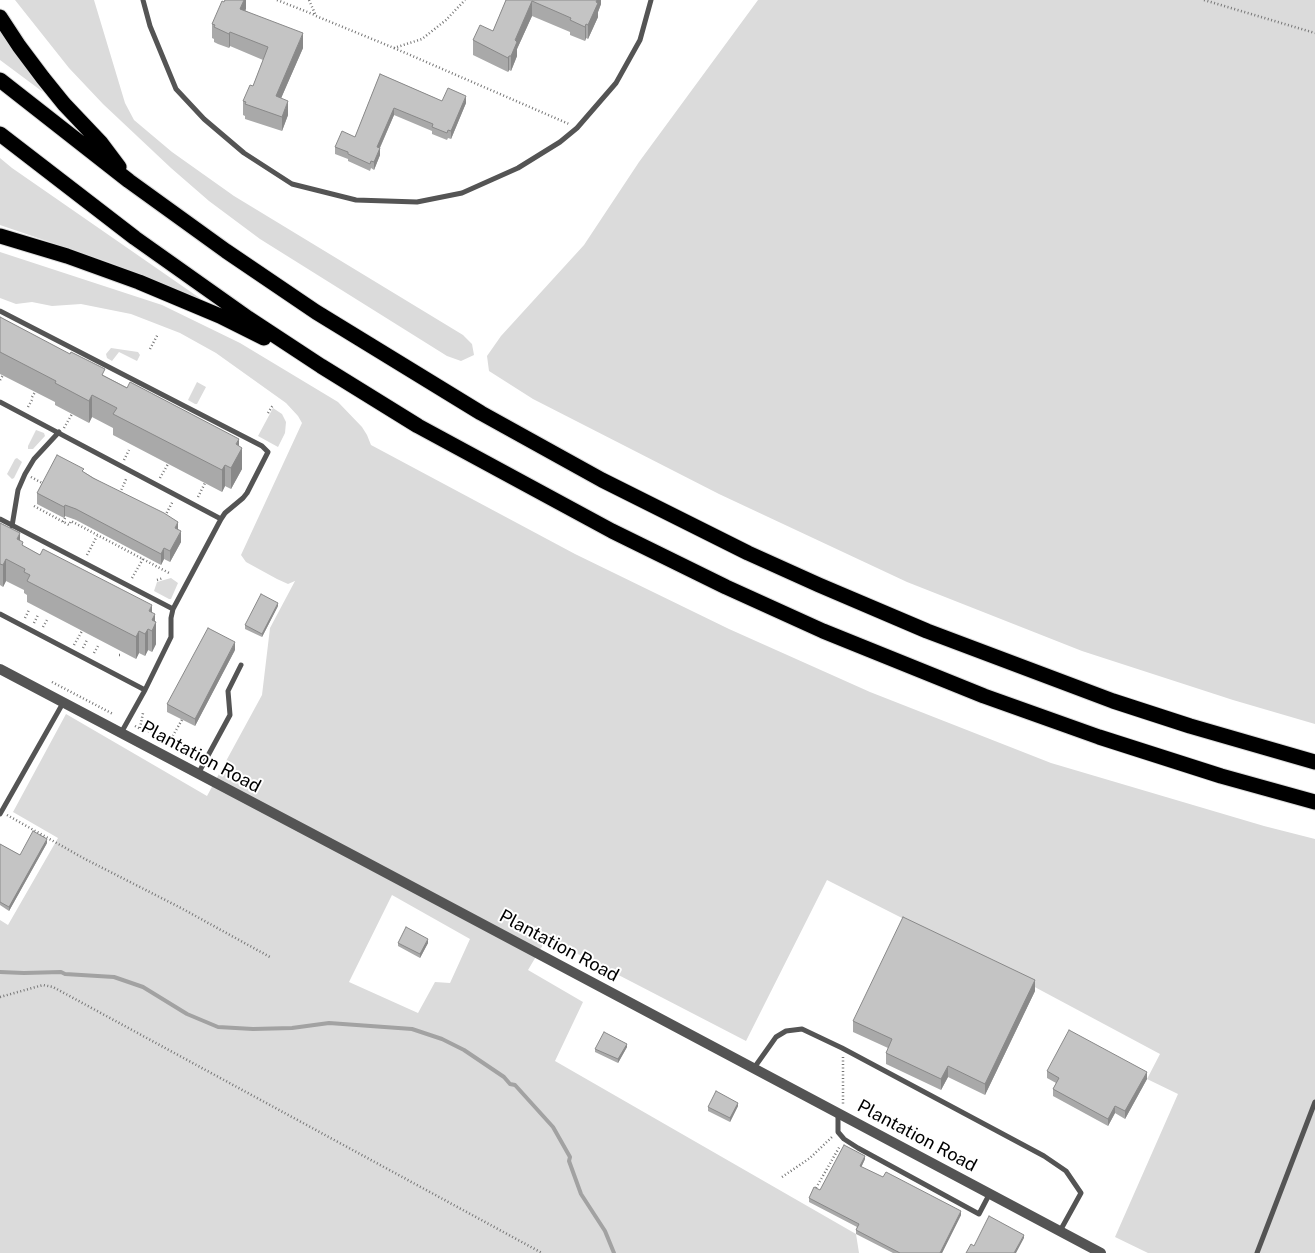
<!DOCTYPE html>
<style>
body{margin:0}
canvas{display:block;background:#fff}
</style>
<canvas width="1315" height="1253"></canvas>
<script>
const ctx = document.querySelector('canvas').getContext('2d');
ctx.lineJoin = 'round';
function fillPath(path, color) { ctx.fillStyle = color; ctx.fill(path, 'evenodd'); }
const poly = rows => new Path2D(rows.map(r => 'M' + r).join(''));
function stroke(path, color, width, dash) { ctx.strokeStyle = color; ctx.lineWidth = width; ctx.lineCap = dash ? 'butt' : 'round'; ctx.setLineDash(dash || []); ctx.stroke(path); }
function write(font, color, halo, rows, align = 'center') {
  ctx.font = font + ' "Public Sans",sans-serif'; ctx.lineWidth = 4; ctx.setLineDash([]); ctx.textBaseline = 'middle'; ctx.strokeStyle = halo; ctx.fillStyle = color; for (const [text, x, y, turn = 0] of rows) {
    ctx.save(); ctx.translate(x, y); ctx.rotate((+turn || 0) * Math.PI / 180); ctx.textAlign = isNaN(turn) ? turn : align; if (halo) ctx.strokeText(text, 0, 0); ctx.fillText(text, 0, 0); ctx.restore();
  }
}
const green = poly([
 [15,0,94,0,125,103,134,120,172,152,234,196,463,335,472,344,474,355,461,361,447,356,260,239,209,201,171,168,103,104,69,68],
 [758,0,1315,0,1315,724,1233,700,1082,651,907,582,719,494,533,399,489,371,487,356,501,336,584,245,639,162],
 [0,29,11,48,43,92,0,60],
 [0,158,12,168,214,308,111,263,0,225],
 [0,252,162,305,240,343,338,402,362,427,367,435,371,445,575,554,729,629,870,692,1051,763,1264,826,1315,839,1315,1253,1148,1253,1115,1237,1178,1094,1147,1079,1160,1054,973,954,827,880,746,1041,547,938,528,970,583,1002,555,1061,856,1234,859,1253,0,1253,0,920,8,925,58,838,13,812,66,714,207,796,262,695,270,628,295,581,288,584,277,579,246,562,241,555,302,423,298,416,286,403,216,353,180,333,131,314,81,304,52,306,32,302,16,304,0,298],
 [392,895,470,939,450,983,435,982,418,1013,349,982],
 [111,348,138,352,140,355,137,361,119,352,112,361,107,358,106,354],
 [197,382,206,387,197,404,195,404,188,400],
 [273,408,282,414,286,422,285,433,278,447,258,436],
 [36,430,44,433,45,436,33,449,28,449,28,446],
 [17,458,22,462,14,478,12,479,7,474,15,459],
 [171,578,178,583,171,599,169,599,154,591,157,582]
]);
const stream = poly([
 [0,972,24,973,61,972,65,974,114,977,143,987,187,1014,218,1027,253,1029,292,1028,329,1023,412,1029,442,1039,464,1050,504,1077,510,1084,515,1085,553,1127,570,1157,569,1161,581,1194,605,1231,614,1253]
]);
const path = poly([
 [277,0,315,15],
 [309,0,316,16,394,48,422,39,446,20,465,0],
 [1204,0,1315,33],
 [394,48,569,124],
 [150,349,158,334],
 [0,380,3,375],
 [32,397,35,392],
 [28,407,32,400],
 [268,413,273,405],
 [64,428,72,414],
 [124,460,129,450],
 [31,477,44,484],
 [160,478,168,464],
 [120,493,127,477],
 [198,497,205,483],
 [34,506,69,525,71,521,171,574],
 [165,516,173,501],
 [63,522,66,516],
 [87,555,97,536],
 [132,578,143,559],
 [157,580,163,578],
 [25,618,29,610],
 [34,623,38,615],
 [43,627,47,620],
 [74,645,82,631],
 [83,648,87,640],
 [94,653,98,646],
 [119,655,120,655],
 [52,682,113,714],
 [135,726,143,730,158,733],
 [140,728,143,713],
 [171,739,183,718],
 [7,815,85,859,181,908,270,957],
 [0,997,43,985,53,987,542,1253],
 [843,1057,843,1104],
 [782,1177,810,1158,832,1137],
 [816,1188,840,1146]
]);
const lane = poly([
 [143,0,150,26,176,89,204,119,244,153,292,184,356,200,417,202,462,193,518,168,560,142,577,128,616,83,640,40,651,0],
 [0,311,262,446,268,452,247,493,243,498,225,513,221,519,173,609,171,618,171,637,145,690,121,733],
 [0,402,221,519],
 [0,519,173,609],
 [12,526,18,490,25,474,34,459,59,432],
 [0,614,145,690],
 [198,774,230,715,228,691,241,665],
 [0,814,63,703],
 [754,1068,776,1037,786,1031,802,1029,842,1048,1044,1156,1066,1171,1081,1193,1060,1231],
 [838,1113,838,1132,844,1139,858,1148,979,1214,990,1193],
 [1257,1253,1315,1102]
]);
const street = poly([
 [0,669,360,859,1101,1253]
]);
const highway = poly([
 [0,17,19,46,43,78,64,104,101,143,119,167],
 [0,80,129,181,226,251,316,312,481,413,602,480,748,553,819,585,927,631,1113,701,1190,726,1315,762],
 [0,134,135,238,248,318,321,366,418,426,612,531,726,587,823,631,984,696,1099,737,1221,776,1315,802],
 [0,236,67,256,139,282,220,316,264,338]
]);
const wall = poly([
 [246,0,245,10,303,48,281,98,288,115,282,131,245,119,245,116,243,115,243,101,253,86,263,60,230,46,229,48,218,44,214,42,214,39,212,38,212,24,224,2],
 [506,0,601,0,601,4,598,12,598,17,588,39,586,38,585,41,570,35,570,32,532,16,517,49,517,56,511,71,509,70,508,72,473,55,473,40,493,31],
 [380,74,442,101,466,103,451,139,448,138,447,140,432,134,432,131,394,115,380,148,380,155,374,170,371,168,370,171,348,161,348,159,335,154,335,147,355,137],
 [0,317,105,376,239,446,242,469,231,489,225,486,222,492,113,435,113,428,92,417,89,423,55,405,55,402,0,374],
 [84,472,178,529,181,542,170,562,164,559,161,565,76,520,65,516,64,518,37,504,37,493],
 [0,523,20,541,23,546,152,613,155,622,156,644,152,652,148,650,145,656,139,653,136,659,27,602,27,595,24,593,24,590,6,581,3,587,0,585],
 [278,606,262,637,245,629,245,625],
 [235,650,195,726,167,712,167,704],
 [47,843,9,911,0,905,0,844,20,855],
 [398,943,428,943,420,958,398,946],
 [1035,991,985,1095,948,1077,941,1090,886,1064,886,1053,888,1048,853,1032,853,1021],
 [627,1047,618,1063,595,1052,595,1049],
 [1047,1071,1147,1079,1125,1119,1115,1113,1108,1126,1053,1096,1053,1089,1056,1083,1047,1078],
 [738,1106,730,1122,708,1111,708,1107],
 [865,1159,861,1167,961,1215,942,1253,893,1253,856,1234,856,1230,857,1227,809,1202,809,1198]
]);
const shadedWall = poly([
 [244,0,246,0,246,9,240,23,240,9],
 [597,0,601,0,601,4,598,12,598,17,588,39,588,25],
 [532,1,532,16,517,49,517,56,511,71,511,56,516,38],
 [586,24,586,38,585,41,585,27],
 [230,32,230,46,229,48,229,34],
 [303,33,303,48,276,110,276,96],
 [509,56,509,70,508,72,508,58],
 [466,96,466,103,451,139,451,131],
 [288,101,288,115,282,131,282,117],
 [394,108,394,115,377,154,377,147],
 [380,148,380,155,374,170,374,162],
 [92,395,92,417,89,423,89,401],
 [239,439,239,453,242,448,242,469,231,489,231,468,236,444],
 [225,465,225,486,222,492,222,470],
 [65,505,65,516,64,518,64,507],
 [178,522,178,533,175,528],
 [181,531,181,542,170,562,170,551],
 [20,533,20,555,17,539],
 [164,548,164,559,161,565,161,554],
 [6,559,6,581,3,587,3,565],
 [278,603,278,606,262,637,262,634],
 [152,605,152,620,155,614,155,624,156,622,156,644,152,652,152,631,149,611],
 [148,629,148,650,145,656,145,634],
 [139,631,139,653,136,659,136,637],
 [235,642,235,650,195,726,195,719],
 [47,839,47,843,9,911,9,907],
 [428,939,428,943,420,958,420,954],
 [1035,980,1035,991,985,1095,985,1084],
 [627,1044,627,1047,618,1063,618,1059],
 [948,1066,948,1077,941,1090,941,1079],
 [1147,1072,1147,1079,1125,1119,1125,1111],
 [738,1103,738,1106,730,1122,730,1118],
 [1115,1106,1115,1113,1108,1126,1108,1119],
 [865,1156,865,1159,860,1170,860,1166],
 [961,1211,961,1215,942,1253,940,1253],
 [1024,1235,1024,1238,1016,1253,1014,1253]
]);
const building = poly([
 [225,0,244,0,240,9,303,33,276,96,288,101,282,117,245,104,246,102,243,101,250,85,253,86,268,47,230,32,229,34,214,27,215,25,212,24,222,1,224,2,225,0],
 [506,0,597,0,596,2,598,3,588,25,586,24,585,27,570,20,571,18,532,1,516,38,515,40,517,42,511,56,509,56,508,58,473,40,480,25,493,31,506,0],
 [380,74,442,101,448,88,466,96,451,131,448,130,447,133,432,127,433,124,394,108,377,147,380,148,374,162,371,161,370,164,348,154,348,152,335,147,342,131,355,137,380,74],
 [0,317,70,354,71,352,105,369,102,375,127,388,130,382,239,439,236,444,242,448,231,468,225,465,222,470,113,414,117,408,92,395,89,401,55,383,56,381,0,352,0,317],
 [57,455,84,469,82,471,93,478,164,513,178,522,175,528,181,531,170,551,164,548,161,554,76,509,65,505,64,507,37,493,57,455],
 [0,523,20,533,17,539,23,542,22,545,40,555,43,549,152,605,149,611,155,614,152,620,156,622,152,631,148,629,145,634,139,631,136,637,27,581,30,575,24,572,25,569,6,559,3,565,0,564,0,523],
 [261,594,278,603,262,634,245,625,261,594],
 [208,628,235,642,195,719,167,704,208,628],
 [33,831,47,839,9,907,0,902,0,844,20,855,33,831],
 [903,917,1035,980,985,1084,948,1066,941,1079,886,1053,892,1039,853,1021,903,917],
 [406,927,428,939,420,954,398,943,406,927],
 [1069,1030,1147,1072,1125,1111,1115,1106,1108,1119,1053,1089,1059,1078,1047,1071,1069,1030],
 [604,1032,627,1044,618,1059,595,1049,604,1032],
 [716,1091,738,1103,730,1118,708,1107,716,1091],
 [844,1145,865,1156,860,1166,883,1177,886,1172,961,1211,940,1253,900,1253,856,1230,859,1224,809,1198,814,1187,820,1190,844,1145],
 [989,1216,1024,1235,1014,1253,966,1253,971,1244,974,1246,989,1216]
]);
const streetNames = [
 ["Plantation Road",201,757,28],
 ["Plantation Road",559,946,28],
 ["Plantation Road",917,1136,28]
];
fillPath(green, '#dbdbdb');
stroke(stream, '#a2a2a2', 4);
stroke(highway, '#dbdbdb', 17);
stroke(path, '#767676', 2.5, [1, 2.5]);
stroke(lane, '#545454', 5);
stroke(street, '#545454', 10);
stroke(highway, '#000', 15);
fillPath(wall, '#a9a9a9');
fillPath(shadedWall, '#898989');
fillPath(building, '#c4c4c4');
stroke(building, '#898989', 1);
write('18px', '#000', '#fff', streetNames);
</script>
